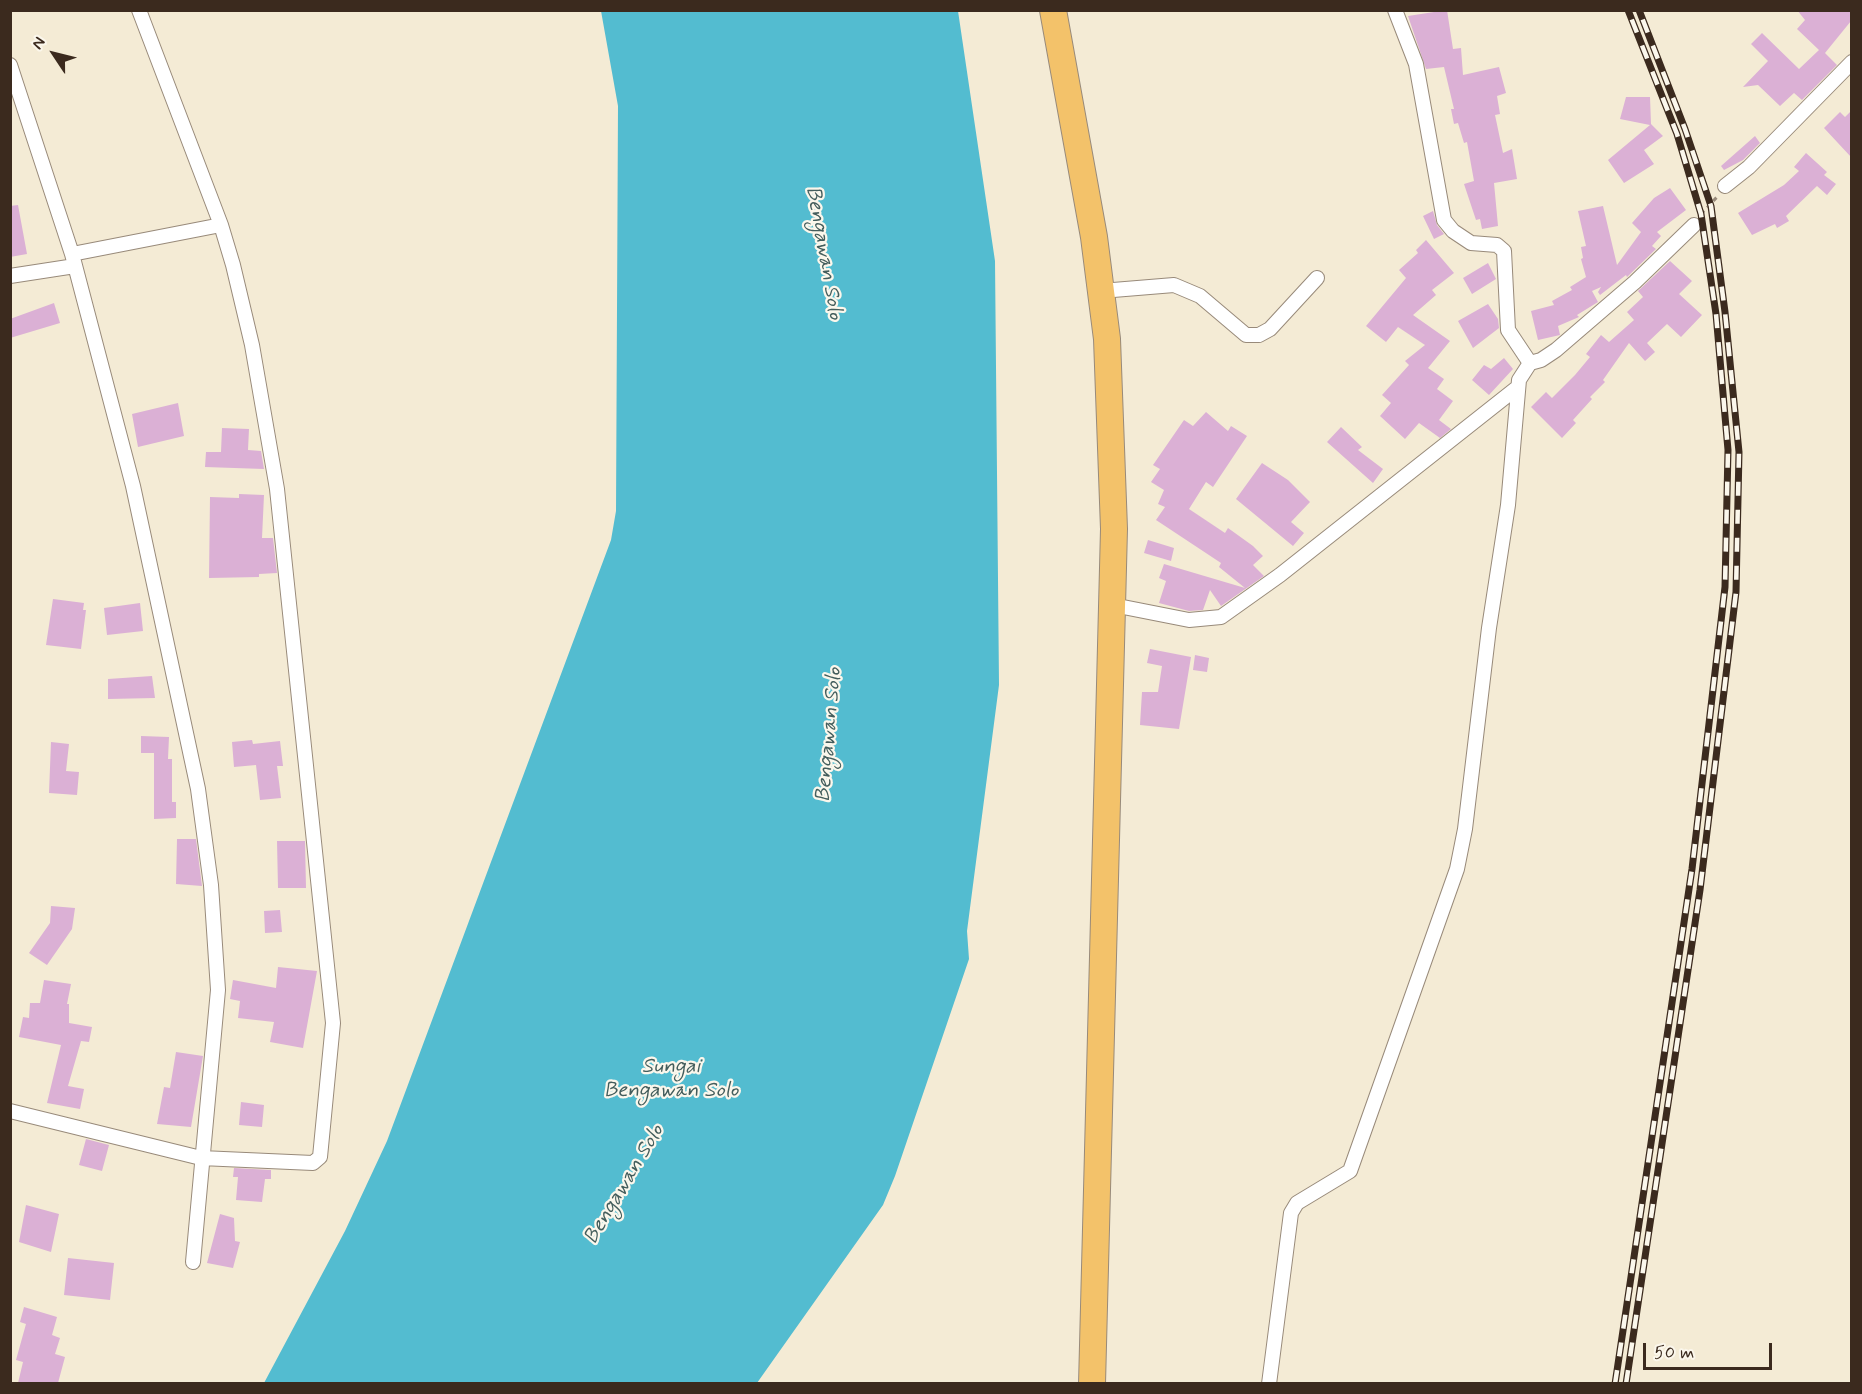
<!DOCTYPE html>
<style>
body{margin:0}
#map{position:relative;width:1862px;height:1394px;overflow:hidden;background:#f4ebd5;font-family:Mynerve,sans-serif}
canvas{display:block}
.frame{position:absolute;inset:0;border:12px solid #3b2a1e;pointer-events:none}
.north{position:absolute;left:24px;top:24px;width:60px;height:60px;-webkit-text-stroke:4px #fbf7ec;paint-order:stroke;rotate:305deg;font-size:16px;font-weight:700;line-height:24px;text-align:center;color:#3b2a1e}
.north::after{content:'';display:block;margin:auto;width:21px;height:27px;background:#3b2a1e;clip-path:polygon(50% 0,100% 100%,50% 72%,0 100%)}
.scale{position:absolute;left:1643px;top:1343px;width:129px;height:27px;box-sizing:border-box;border:3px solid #3b2a1e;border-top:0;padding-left:8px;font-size:18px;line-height:21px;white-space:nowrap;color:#3b2a1e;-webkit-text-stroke:4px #fbf7ec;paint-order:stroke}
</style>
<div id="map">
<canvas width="1862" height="1394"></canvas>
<div class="frame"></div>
<div class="north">N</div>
<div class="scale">50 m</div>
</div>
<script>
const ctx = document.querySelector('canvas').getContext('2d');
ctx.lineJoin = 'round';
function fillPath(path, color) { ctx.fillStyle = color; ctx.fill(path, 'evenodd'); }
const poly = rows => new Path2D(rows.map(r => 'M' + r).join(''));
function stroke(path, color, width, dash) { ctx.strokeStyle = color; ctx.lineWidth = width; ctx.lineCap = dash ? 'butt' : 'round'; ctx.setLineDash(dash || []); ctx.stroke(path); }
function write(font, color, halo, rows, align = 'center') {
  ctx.font = font + ' Mynerve,sans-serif'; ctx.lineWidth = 4.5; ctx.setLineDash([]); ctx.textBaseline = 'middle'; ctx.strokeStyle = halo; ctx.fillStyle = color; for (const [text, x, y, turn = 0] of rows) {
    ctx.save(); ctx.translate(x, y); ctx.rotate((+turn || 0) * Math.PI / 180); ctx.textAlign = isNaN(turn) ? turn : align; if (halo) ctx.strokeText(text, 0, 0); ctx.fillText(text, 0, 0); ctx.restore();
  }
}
const water = poly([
 [601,11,958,11,995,261,999,685,967,931,969,959,895,1176,883,1205,757,1383,264,1383,345,1231,387,1141,611,540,616,511,618,106]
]);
const building = poly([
 [1447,10,1453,49,1461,48,1463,75,1499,67,1506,93,1497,96,1500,114,1495,115,1503,153,1512,149,1517,179,1494,183,1498,226,1482,229,1480,219,1476,220,1464,184,1474,181,1467,142,1464,143,1458,123,1454,124,1451,109,1454,109,1444,67,1426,69,1408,16],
 [1797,10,1851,10,1851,21,1825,53,1837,65,1802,100,1794,93,1780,106,1758,85,1743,87,1768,61,1751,44,1762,33,1799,69,1819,50,1797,29,1805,20],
 [1626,97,1650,97,1651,124,1663,136,1644,150,1654,164,1624,183,1608,160,1650,125,1620,119],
 [1851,111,1851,157,1824,128,1840,112,1845,117],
 [1755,136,1760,143,1743,160,1724,170,1721,166],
 [1806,153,1827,172,1824,175,1836,184,1827,195,1817,186,1786,216,1789,221,1777,228,1775,224,1752,235,1738,213,1784,185,1799,171,1794,167],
 [1670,188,1686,210,1657,232,1661,236,1652,246,1656,249,1627,277,1626,275,1600,295,1598,292,1601,287,1592,291,1598,302,1577,315,1579,317,1558,326,1560,335,1538,340,1531,311,1554,305,1552,301,1572,290,1570,287,1586,277,1581,259,1583,258,1581,247,1586,246,1578,211,1603,206,1617,265,1641,232,1632,223,1654,198],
 [18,205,27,254,10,257,10,206],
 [1433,211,1437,225,1444,234,1434,239,1423,216],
 [1426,240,1454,273,1432,290,1436,295,1413,315,1450,341,1428,368,1444,379,1437,389,1453,401,1439,420,1451,429,1440,438,1419,423,1405,439,1380,416,1391,403,1382,395,1409,365,1405,361,1425,345,1398,327,1386,342,1366,326,1406,278,1399,270,1418,253,1416,250],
 [1670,261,1692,281,1679,294,1702,315,1681,337,1667,324,1647,343,1655,352,1645,361,1629,343,1603,380,1605,382,1590,397,1592,399,1573,420,1576,423,1562,438,1531,407,1546,392,1552,398,1575,375,1590,357,1586,354,1601,335,1609,342,1634,320,1627,312,1643,297,1638,291],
 [1488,263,1496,279,1472,294,1463,278],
 [54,303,60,323,10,338,10,319],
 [1488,304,1498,319,1499,328,1473,348,1458,321],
 [1504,358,1513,369,1489,395,1472,380,1484,365,1491,369],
 [178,403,184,436,138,447,132,414],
 [1206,412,1228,431,1231,426,1247,436,1213,487,1206,482,1189,509,1225,533,1228,528,1253,546,1263,556,1253,565,1264,576,1221,606,1210,590,1203,610,1189,611,1159,603,1166,581,1159,578,1164,564,1245,588,1219,567,1221,563,1156,520,1165,507,1158,504,1164,490,1151,482,1160,469,1153,465,1184,420,1193,426],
 [1341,427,1362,447,1358,450,1383,469,1373,483,1327,442],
 [222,428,249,429,248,450,261,451,264,469,205,467,206,452,221,452],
 [1262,463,1288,480,1310,502,1291,522,1304,533,1293,546,1236,499],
 [239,494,264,495,262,538,273,538,277,573,259,574,259,577,209,578,210,497,239,498],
 [1148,540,1174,548,1171,561,1144,553],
 [53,599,84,603,83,610,86,610,81,649,46,645],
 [140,603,143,631,107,635,104,608],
 [1150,649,1191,657,1179,729,1140,725,1142,692,1158,692,1162,666,1147,663],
 [1195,655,1209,658,1207,672,1193,670],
 [152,676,155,698,108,699,108,679],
 [141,736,169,737,168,759,172,759,172,802,176,802,176,818,154,819,154,753,141,753],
 [252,740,253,744,280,741,283,766,277,766,281,798,260,800,256,765,234,767,232,742],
 [51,742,69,744,66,771,79,772,77,795,49,793],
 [177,839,196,839,202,886,176,884],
 [277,841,305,841,306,888,278,888],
 [51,906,75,908,72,929,47,965,29,953,50,923],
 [280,910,282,932,265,933,264,911],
 [278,967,317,971,303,1048,270,1042,274,1022,238,1018,240,1001,230,999,233,980,276,988],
 [44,980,71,984,67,1004,69,1004,69,1023,92,1027,89,1042,81,1041,68,1086,84,1089,80,1109,47,1103,61,1045,19,1037,23,1017,29,1018,30,1003,40,1003],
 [176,1052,203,1056,191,1127,157,1124,164,1087,170,1088],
 [241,1102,264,1105,262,1127,239,1125],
 [86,1139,109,1145,102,1171,79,1165],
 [234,1168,271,1170,271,1179,265,1179,262,1202,236,1200,238,1177,233,1177],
 [26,1205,59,1214,51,1252,19,1242],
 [220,1214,234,1218,235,1241,240,1242,233,1268,207,1263],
 [68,1258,114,1263,110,1300,64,1295],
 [24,1307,57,1317,52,1335,60,1338,55,1354,65,1357,58,1383,18,1383,23,1362,16,1360,26,1324,20,1322]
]);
const path = poly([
 [1701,214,1717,197]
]);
const street = poly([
 [1395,10,1416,64,1444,220,1453,231,1471,243,1497,245,1504,251,1508,330,1530,363,1541,360,1556,350,1635,282,1694,225],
 [10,65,72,254,133,486,198,789,211,885,218,990,193,1262],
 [1725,186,1749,167,1852,62],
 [72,254,221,225],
 [10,276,75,266],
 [1101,291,1174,285,1200,296,1246,335,1259,335,1270,329,1317,278],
 [1113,605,1189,620,1221,617,1280,575,1518,387],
 [10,1111,201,1158,313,1163,320,1157,333,1023,277,489,252,345,233,265,221,225,139,10],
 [1269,1384,1291,1213,1297,1203,1350,1171,1457,869,1465,829,1489,628,1508,505,1519,380,1530,363]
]);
const highway = poly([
 [1053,10,1094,237,1107,339,1114,529,1092,1384]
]);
const rail = poly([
 [1615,1384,1692,869,1725,587,1728,450,1716,314,1701,214,1677,134,1628,10],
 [1626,1384,1700,890,1736,592,1739,452,1725,312,1711,206,1685,129,1639,10]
]);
const waterNames = [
 ["Bengawan Solo",823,253,80],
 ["Bengawan Solo",830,735,-85],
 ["Sungai",671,1068],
 ["Bengawan Solo",671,1092],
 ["Bengawan Solo",625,1185,-59]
];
fillPath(water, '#53bcd0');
fillPath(building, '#dbb0d5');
stroke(street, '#988a7a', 16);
stroke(highway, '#988a7a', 28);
stroke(path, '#988a7a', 3, [4.5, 4.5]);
stroke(street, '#fff', 14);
stroke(highway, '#f3c26a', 26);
stroke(rail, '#3b2a1e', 7);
stroke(rail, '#fbf7ec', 4.5, [14]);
write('italic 21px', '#435d5c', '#fbf7ec', waterNames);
</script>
